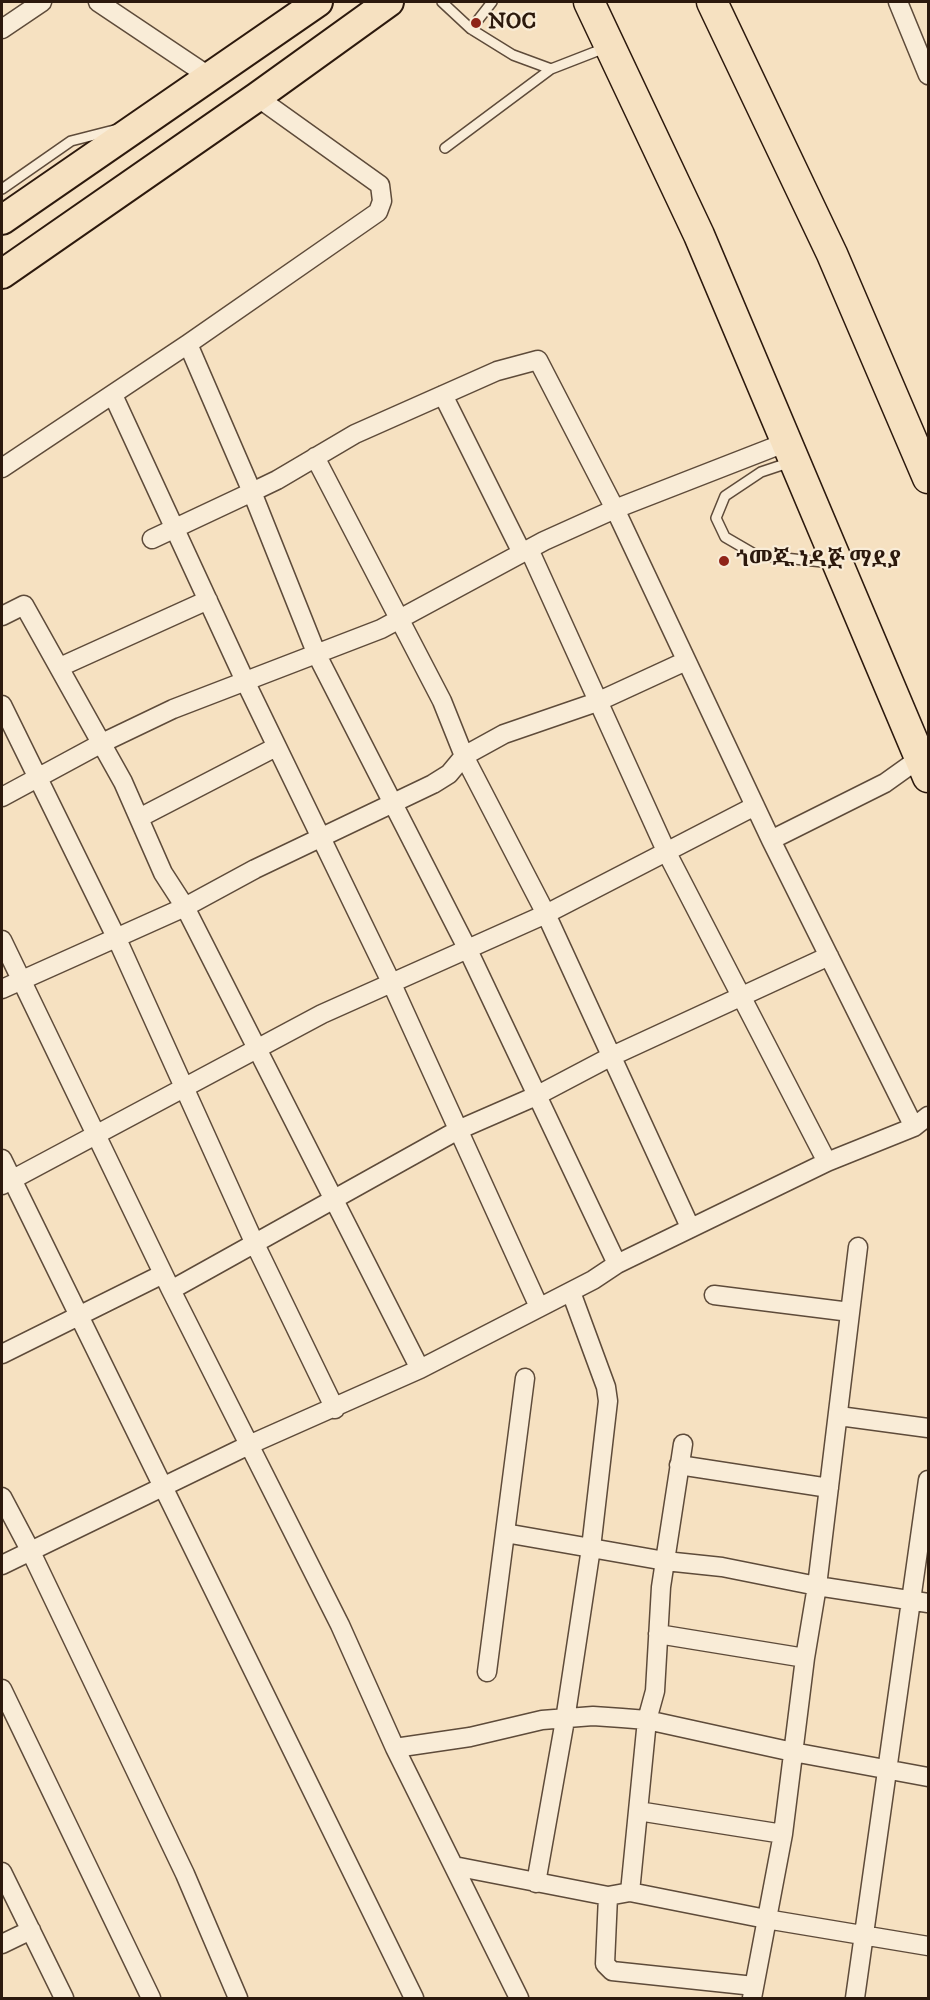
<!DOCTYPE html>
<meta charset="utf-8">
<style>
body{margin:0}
#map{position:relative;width:930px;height:2000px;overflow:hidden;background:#f6e1c1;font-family:"IM FELL DW Pica",serif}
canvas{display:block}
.frame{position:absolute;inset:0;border:3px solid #2c190d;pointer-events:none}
</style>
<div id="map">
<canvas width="930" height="2000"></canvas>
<div class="frame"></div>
</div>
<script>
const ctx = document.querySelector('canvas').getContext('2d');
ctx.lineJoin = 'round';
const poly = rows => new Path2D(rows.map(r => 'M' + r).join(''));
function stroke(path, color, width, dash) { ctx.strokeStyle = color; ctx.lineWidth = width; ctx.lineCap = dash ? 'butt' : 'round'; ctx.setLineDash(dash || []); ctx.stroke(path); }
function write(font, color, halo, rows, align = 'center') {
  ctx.font = font + ' "IM FELL DW Pica","Noto Serif Ethiopic",serif'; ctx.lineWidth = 4.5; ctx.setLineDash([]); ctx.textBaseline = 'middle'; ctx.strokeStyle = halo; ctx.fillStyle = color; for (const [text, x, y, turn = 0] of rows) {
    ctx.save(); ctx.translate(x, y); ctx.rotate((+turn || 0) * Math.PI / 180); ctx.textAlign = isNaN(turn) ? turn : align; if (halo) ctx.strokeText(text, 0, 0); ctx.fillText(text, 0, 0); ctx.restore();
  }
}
const service = poly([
 [442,2,471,29,513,55,551,69,605,48],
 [471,29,492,2],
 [445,148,551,69],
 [2,189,71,141,118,129],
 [791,462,761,472,725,496,716,518,725,537,756,555,832,563]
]);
const minor = poly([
 [98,2,210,77],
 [898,2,928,75],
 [2,29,42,2],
 [113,395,246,683,391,982,539,1307],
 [443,395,522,553],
 [315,457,442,701,464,756,449,774,433,784,255,869,185,907,420,1369],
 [2,468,188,344,378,212,382,201,380,185,257,97],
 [152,539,252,492,188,344],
 [529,549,667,853,827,1162],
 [2,616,24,605,123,782,163,873,185,907,2,989],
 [686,661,597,702,504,734,464,756,546,914,690,1227],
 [60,667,208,600],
 [2,705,117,939,254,1242,335,1409],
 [2,797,102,743,173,709,381,629,544,541,615,509,787,442],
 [139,818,276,747],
 [771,840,885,783,920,758],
 [2,940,171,1290,340,1625,395,1748,519,1998],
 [2,1159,414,1998],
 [2,1185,322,1014,546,914,755,806],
 [617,1264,468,950,317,655,252,492,277,480,355,434,497,371,538,360,615,509,771,840,914,1127],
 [171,1290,458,1130,536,1096,610,1057,829,956],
 [571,1292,606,1387,608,1401,591,1548,665,1561,722,1567,817,1586,928,1603],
 [714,1295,850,1312],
 [2,1354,163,1274],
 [839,1416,928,1428],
 [679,1465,829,1488],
 [2,1497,30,1550,185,1874,238,1998],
 [505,1533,591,1548,565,1720,536,1883],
 [2,1565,251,1444,420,1369,593,1280,617,1264,827,1162,914,1127,928,1116],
 [658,1634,805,1658],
 [487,1672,525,1378],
 [2,1689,151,1998],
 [395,1748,470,1737,542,1720,593,1716,622,1718,647,1720,793,1752,928,1777],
 [638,1811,783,1834],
 [454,1866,608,1896,630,1892,766,1919,928,1946],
 [2,1872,64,1998],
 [630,1892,647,1720,655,1691,661,1587,683,1444],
 [608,1896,605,1964,612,1971,754,1986],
 [2,1944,31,1930],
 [752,1998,783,1834,805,1658,817,1586,858,1247],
 [855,1998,928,1480]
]);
const primary = poly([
 [2,220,318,2],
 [2,274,257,97,389,2]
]);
const trunk = poly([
 [589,2,699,235,928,777],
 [712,2,832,254,928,478]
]);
const markers = [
 [476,23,6,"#8f2418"],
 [724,561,6,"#8f2418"]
];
const poiNames = [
 ["NOC",488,23],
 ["ጎመጁ ነዳጅ ማደያ",736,561]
];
stroke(service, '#5e4b3a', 12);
stroke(minor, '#5e4b3a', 21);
stroke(primary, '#2c190d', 32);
stroke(trunk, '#2c190d', 33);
stroke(service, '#f9ecd7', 9);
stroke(minor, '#f9ecd7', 18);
stroke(primary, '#f6e1c1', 28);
stroke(trunk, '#f6e1c1', 30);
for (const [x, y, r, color] of markers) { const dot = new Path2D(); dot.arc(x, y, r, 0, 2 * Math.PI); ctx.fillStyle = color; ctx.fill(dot); stroke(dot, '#f9ecd7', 2); }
write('bold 22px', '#2c190d', '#f9ecd7', poiNames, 'left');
</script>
